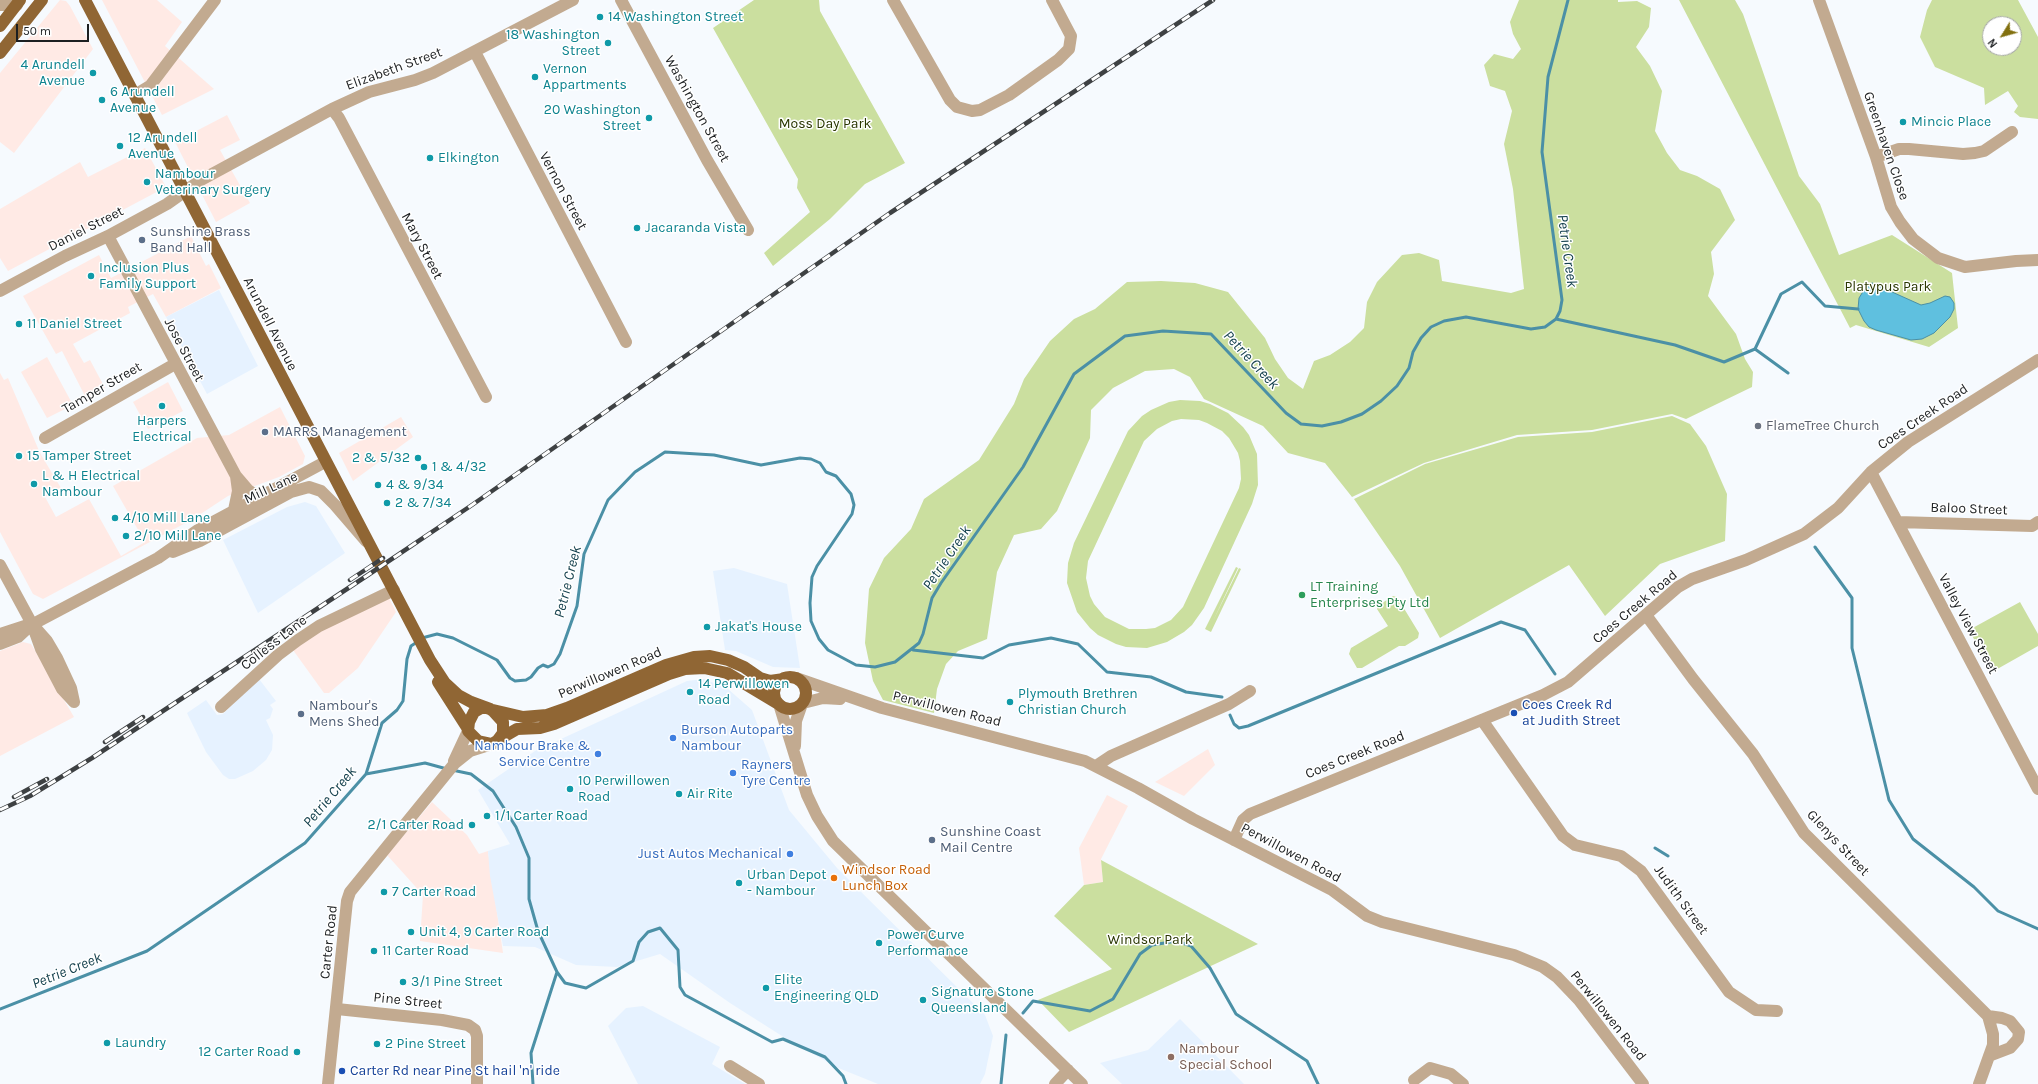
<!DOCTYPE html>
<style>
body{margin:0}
#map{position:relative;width:2038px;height:1084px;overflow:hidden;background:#f6fafe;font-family:Karla,sans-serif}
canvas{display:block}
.north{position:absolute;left:1982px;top:16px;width:40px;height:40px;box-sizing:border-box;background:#fff;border:1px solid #a4a5a6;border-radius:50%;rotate:233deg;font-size:11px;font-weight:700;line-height:16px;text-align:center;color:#1c1f21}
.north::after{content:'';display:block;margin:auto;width:14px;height:18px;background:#82700f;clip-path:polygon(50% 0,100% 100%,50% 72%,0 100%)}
.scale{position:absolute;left:16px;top:24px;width:73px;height:18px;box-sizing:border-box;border:2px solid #1c1f21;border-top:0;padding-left:5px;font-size:12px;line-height:14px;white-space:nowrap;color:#1c1f21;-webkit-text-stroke:3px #fff;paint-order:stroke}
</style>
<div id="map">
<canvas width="2038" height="1084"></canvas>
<div class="north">N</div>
<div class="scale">50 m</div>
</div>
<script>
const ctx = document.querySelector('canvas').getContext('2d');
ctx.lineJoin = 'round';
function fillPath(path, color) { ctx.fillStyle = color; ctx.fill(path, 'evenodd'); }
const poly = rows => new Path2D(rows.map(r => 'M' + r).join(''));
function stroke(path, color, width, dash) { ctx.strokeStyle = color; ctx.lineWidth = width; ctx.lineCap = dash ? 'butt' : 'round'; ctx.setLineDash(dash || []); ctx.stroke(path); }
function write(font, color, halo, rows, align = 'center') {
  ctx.font = font + ' Karla,sans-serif'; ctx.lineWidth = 3; ctx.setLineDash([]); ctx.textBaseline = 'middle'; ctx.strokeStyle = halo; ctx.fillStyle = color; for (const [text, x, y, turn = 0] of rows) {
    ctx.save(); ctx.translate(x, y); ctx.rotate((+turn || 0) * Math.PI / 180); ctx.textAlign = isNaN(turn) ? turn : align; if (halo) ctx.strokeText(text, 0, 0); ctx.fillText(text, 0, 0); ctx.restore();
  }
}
const commercial = poly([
 [60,0,66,1,70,6,93,49,14,153,0,142,0,73],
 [102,0,157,0,182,22,165,46,214,89,162,115],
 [227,115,240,140,220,150,250,203,216,222,175,142],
 [145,148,166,187,8,271,0,258,0,209,80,162,88,177],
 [191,236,206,266,209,264,221,288,166,317,153,294,128,307,130,313,73,344,84,363,90,360,105,388,86,398,62,351,56,354,23,296,99,255,111,278],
 [47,357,73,405,47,418,21,372],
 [0,373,4,380,8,378,40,453,61,488,45,497,56,517,89,499,121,556,145,542,113,486,197,438,229,435,280,407,305,456,303,464,279,477,228,496,193,519,43,599,33,594,0,532],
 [168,382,183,411,148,429,133,402],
 [401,417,413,437,353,481,339,453],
 [389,598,396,612,358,668,329,693,324,693,293,650,319,632],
 [23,642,31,644,34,649,74,717,0,756,0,651],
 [1208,749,1215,765,1184,796,1155,782],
 [1107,795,1128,806,1101,859,1103,882,1084,885,1079,848],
 [432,802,467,835,479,854,488,851,503,953,420,941,423,895,387,855]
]);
const built = poly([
 [219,290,258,366,207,394,166,317],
 [305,502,316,506,345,553,258,613,223,540,287,507],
 [734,568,787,584,800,668,773,667,736,651,725,650,713,571],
 [259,679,276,701,270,705,273,709,270,718,266,720,273,735,272,750,266,760,253,771,235,779,229,779,223,775,206,752,187,713,206,700,217,715,223,714],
 [704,679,728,689,752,710,789,810,837,868,985,1015,993,1036,985,1074,980,1084,878,1084,836,1067,782,1036,730,1003,660,954,617,967,576,965,535,947,503,946,490,876,488,851,510,844,478,790,535,751,687,681],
 [643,1006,720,1047,712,1064,745,1084,638,1084,608,1026,626,1008],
 [1180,1019,1244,1084,1122,1084,1100,1063,1148,1050]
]);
const green = poly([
 [754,0,819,0,820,11,905,163,865,184,830,219,773,266,764,253,810,212,797,188,798,179,713,28],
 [1519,0,1618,0,1618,2,1637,1,1651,8,1649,27,1636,47,1650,66,1662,91,1655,131,1667,153,1680,170,1697,176,1720,189,1735,220,1711,252,1714,274,1708,296,1736,334,1745,359,1753,372,1752,387,1686,419,1672,414,1592,430,1517,435,1424,463,1352,497,1325,463,1288,453,1263,426,1204,399,1190,377,1174,369,1145,371,1113,388,1091,410,1090,438,1057,511,1041,529,1014,535,997,572,987,639,958,651,946,664,937,689,934,713,883,700,873,681,865,643,869,589,884,558,911,529,924,499,979,460,1014,404,1024,379,1050,341,1074,319,1095,309,1127,282,1161,281,1195,283,1228,292,1265,338,1275,359,1288,378,1303,389,1314,361,1330,355,1350,342,1364,328,1367,302,1377,282,1402,255,1419,253,1439,260,1442,281,1511,293,1524,289,1513,189,1504,144,1512,111,1505,91,1490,86,1484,65,1494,54,1513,59,1521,49,1513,34,1510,22],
 [1679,0,1735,0,1743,14,1799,176,1820,204,1839,255,1892,235,1952,273,1958,328,1929,347,1856,325,1850,328],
 [1932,0,2018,0,2038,37,2038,119,2020,117,2014,112,2018,106,2008,91,1985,105,1984,88,1935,67,1920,37,1927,10],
 [1990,24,2014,24,2014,48,1990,48],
 [1180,400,1200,401,1210,404,1228,413,1243,427,1249,435,1257,454,1258,485,1252,504,1204,608,1192,625,1184,632,1167,642,1147,648,1126,647,1116,644,1098,635,1090,628,1077,612,1067,583,1068,563,1074,543,1128,431,1142,416,1151,410,1169,402],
 [1181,419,1199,420,1207,423,1222,431,1229,438,1238,453,1240,461,1241,479,1239,488,1183,607,1171,620,1155,628,1146,629,1129,629,1105,617,1094,604,1090,596,1086,578,1088,561,1144,441,1157,429,1172,421],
 [1672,416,1690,424,1706,446,1727,494,1725,541,1660,564,1605,616,1569,565,1440,638,1400,566,1354,499,1425,464,1518,437,1592,432],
 [1236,567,1238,568,1213,621,1239,568,1241,569,1211,632,1205,629],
 [1393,596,1397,597,1419,633,1418,638,1405,646,1399,646,1362,668,1357,668,1349,654,1351,648,1388,626,1377,609,1379,605],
 [2020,602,2038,634,2038,646,1992,672,1969,630],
 [1101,860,1258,944,1069,1032,1038,1000,1112,969,1054,916,1084,885,1103,882]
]);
const water = poly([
 [1872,283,1921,305,1930,303,1945,296,1950,297,1954,303,1954,309,1950,317,1934,333,1922,339,1911,340,1876,330,1869,327,1864,321,1858,309,1859,298,1864,290,1872,283]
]);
const stream = poly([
 [1556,319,1675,345,1724,362,1755,349,1781,294,1802,282,1825,306,1858,309],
 [1755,349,1788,373],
 [1815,547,1852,598,1852,648,1889,800,1913,839,1974,887,1998,911,2038,929],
 [422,638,437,634,453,638,497,660,510,678,515,681,526,680,531,677,538,668,543,665,548,667,554,664,560,654,577,606,584,554,608,500,635,472,665,452,714,455,761,465,800,458,811,459,820,463,826,472,836,476,851,494,854,505,852,514,817,566,812,577,810,603,811,621,819,639,828,650,856,665,875,667,895,662,919,643,923,634,932,598,941,583,1023,467,1074,374,1125,336,1163,331,1211,334,1286,413,1301,424,1322,426,1341,422,1362,414,1381,401,1397,386,1409,368,1413,352,1421,338,1431,327,1444,321,1466,317,1531,329,1545,327,1556,319,1560,311,1562,300,1542,152,1548,77,1568,0],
 [913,650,983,658,1009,645,1051,638,1078,644,1107,672,1151,677,1186,692,1222,697],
 [1568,703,1570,707],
 [1230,715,1234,724,1239,728,1248,726,1501,622,1525,630,1555,674],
 [452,770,471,774,493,791,516,827,529,858,529,899,538,931,557,972,531,1053,533,1084],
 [366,774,425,763,447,769],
 [1655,848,1668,856],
 [557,972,565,983,586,988,633,961,639,942,648,932,660,928,678,950,680,987,685,995,772,1042,783,1039,825,1057,843,1076,846,1084],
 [0,1009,147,951,305,843,366,774,382,723,397,710,403,701,407,659,411,646,417,642],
 [1023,1013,1033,1001,1090,1011,1113,999,1140,954,1152,945,1177,941,1191,946,1210,968,1236,1014,1307,1061,1318,1084],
 [1001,1084,1006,1035]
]);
const minor = poly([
 [621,0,707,160,748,230],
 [893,0,950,100,957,107,972,111,980,110,1009,95,1058,60,1069,49,1071,36,1052,0],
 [1819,0,1876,157,1891,207,1900,222,1913,239,1938,258,1965,267,2016,261,2038,260],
 [0,5,17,5],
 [475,52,626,342],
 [135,95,150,86,215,0],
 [332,109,339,118,486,397],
 [1876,157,1899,149,1909,149,1963,154,1975,153,1984,151,2012,132],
 [108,236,236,476,248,490,259,497],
 [0,291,65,256,108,236,167,204,201,180,332,109,369,92,415,80,433,73,573,0],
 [45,438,175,364],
 [1871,472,2038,789],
 [234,510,238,491,236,476],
 [1898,522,2032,526,2038,522],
 [173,552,200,541,291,492,309,487,321,491,335,505,366,541],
 [0,565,32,624,41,649,62,689,74,702,71,688,57,658,47,641,32,624],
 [1646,615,1693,679,1753,754,1804,833,1988,1016,1993,1034,1993,1045,1979,1084],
 [0,634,37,622,158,558,198,530,325,462],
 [0,644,18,637,32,624],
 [796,678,882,708,1085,761,1138,788,1193,819,1332,890,1367,916,1382,922,1514,955,1543,967,1557,977,1579,1000,1643,1084],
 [803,703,823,698,840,699],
 [779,704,807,795,817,816,833,841,1082,1084],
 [221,707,278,655,298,640,319,626,394,590],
 [1482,720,1563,836,1575,845,1621,856,1641,871,1729,992,1756,1010,1777,1011],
 [795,746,796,721,802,704],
 [454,761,468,731],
 [1096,766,1111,756,1229,704,1250,691],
 [1234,840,1243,820,1250,814,1543,695,1568,682,1678,587,1692,579,1746,560,1804,534,1838,508,1871,472,1908,442,2038,360],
 [337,1009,442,1020,468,1025,475,1030,477,1036,477,1084],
 [1988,1016,2002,1018,2010,1021,2019,1032,2018,1039,2010,1048,1989,1056],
 [730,1066,759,1084],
 [1414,1080,1430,1068,1451,1074,1463,1084],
 [328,1084,347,901,350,892,455,763,470,751,492,744],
 [1055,1084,1068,1070]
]);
const major = poly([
 [85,0,430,660,445,683,458,695,471,702,490,709,493,711,503,722,503,733,497,741,492,744,478,741,468,731,469,722,474,712,481,708,487,708],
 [0,26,20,0],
 [0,53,42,0],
 '774 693a16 16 0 1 1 32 0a16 16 0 1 1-32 0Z',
 [438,682,468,729],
 [493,710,523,717,547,715,567,708,666,665,694,657,710,656,728,660,744,667,760,678,770,681,784,679],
 [498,740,517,729,540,728,554,724,669,674,685,669,704,668,727,673,777,703]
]);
const rail = poly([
 [350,580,383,558],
 [105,742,143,717],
 [14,797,47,779],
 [0,810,30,796,92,758,368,575,472,505,890,213,1213,0]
]);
const markers = [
 [600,17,4,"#0f9aa8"],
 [608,43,4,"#0f9aa8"],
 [93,73,4,"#0f9aa8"],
 [535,77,4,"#0f9aa8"],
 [102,100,4,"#0f9aa8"],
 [649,118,4,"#0f9aa8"],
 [1903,122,4,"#0f9aa8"],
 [120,146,4,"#0f9aa8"],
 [430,158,4,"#0f9aa8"],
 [147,182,4,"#0f9aa8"],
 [637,228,4,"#0f9aa8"],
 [142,240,4,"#5c6f8a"],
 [91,276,4,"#0f9aa8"],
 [19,324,4,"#0f9aa8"],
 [162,406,4,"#0f9aa8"],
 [1758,426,4,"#6b7280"],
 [265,432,4,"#5c6f8a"],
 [19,456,4,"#0f9aa8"],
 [418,458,4,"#0f9aa8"],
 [424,467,4,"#0f9aa8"],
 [34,484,4,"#0f9aa8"],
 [378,485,4,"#0f9aa8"],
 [387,503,4,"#0f9aa8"],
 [115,518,4,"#0f9aa8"],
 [126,536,4,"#0f9aa8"],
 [1302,595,4,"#2e9e5b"],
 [707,627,4,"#0f9aa8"],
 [690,692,4,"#0f9aa8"],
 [1010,702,4,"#0f9aa8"],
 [1514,713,4,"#1a4fb4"],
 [301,714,4,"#5c6f8a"],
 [673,738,4,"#3f7fe0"],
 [598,754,4,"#3f7fe0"],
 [733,773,4,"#3f7fe0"],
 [570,789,4,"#0f9aa8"],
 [679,794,4,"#0f9aa8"],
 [487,816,4,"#0f9aa8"],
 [472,825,4,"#0f9aa8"],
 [932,840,4,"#5c6f8a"],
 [790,854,4,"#3f7fe0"],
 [834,878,4,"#e8710a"],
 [739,883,4,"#0f9aa8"],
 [384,892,4,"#0f9aa8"],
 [411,932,4,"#0f9aa8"],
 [879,943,4,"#0f9aa8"],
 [374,951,4,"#0f9aa8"],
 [403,982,4,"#0f9aa8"],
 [766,988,4,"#0f9aa8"],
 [923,1000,4,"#0f9aa8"],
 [107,1043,4,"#0f9aa8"],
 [377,1044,4,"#0f9aa8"],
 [297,1052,4,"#0f9aa8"],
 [1171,1057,4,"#8d6e63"],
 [342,1071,4,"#1a4fb4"]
];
const cultureNames = [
 ["14 Washington Street",608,17],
 ["18 Washington",600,35,"right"],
 ["Street",600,51,"right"],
 ["4 Arundell",85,65,"right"],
 ["Avenue",85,81,"right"],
 ["Vernon",543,69],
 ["Appartments",543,85],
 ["6 Arundell",110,92],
 ["Avenue",110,108],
 ["20 Washington",641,110,"right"],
 ["Street",641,126,"right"],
 ["Mincic Place",1911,122],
 ["12 Arundell",128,138],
 ["Avenue",128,154],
 ["Elkington",438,158],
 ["Nambour",155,174],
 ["Veterinary Surgery",155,190],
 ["Jacaranda Vista",645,228],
 ["Inclusion Plus",99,268],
 ["Family Support",99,284],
 ["11 Daniel Street",27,324],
 ["Harpers",162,421,"center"],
 ["Electrical",162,437,"center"],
 ["15 Tamper Street",27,456],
 ["2 & 5/32",410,458,"right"],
 ["1 & 4/32",432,467],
 ["L & H Electrical",42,476],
 ["Nambour",42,492],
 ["4 & 9/34",386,485],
 ["2 & 7/34",395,503],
 ["4/10 Mill Lane",123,518],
 ["2/10 Mill Lane",134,536],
 ["Jakat's House",715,627],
 ["14 Perwillowen",698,684],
 ["Road",698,700],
 ["Plymouth Brethren",1018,694],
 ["Christian Church",1018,710],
 ["10 Perwillowen",578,781],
 ["Road",578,797],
 ["Air Rite",687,794],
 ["1/1 Carter Road",495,816],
 ["2/1 Carter Road",464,825,"right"],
 ["Urban Depot",747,875],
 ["- Nambour",747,891],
 ["7 Carter Road",392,892],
 ["Unit 4, 9 Carter Road",419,932],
 ["Power Curve",887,935],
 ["Performance",887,951],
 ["11 Carter Road",382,951],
 ["Elite",774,980],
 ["Engineering QLD",774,996],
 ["3/1 Pine Street",411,982],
 ["Signature Stone",931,992],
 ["Queensland",931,1008],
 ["Laundry",115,1043],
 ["2 Pine Street",385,1044],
 ["12 Carter Road",289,1052,"right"]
];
const streetNames = [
 ["Elizabeth Street",394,69,-20],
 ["Washington Street",697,109,61],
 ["Greenhaven Close",1886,146,71],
 ["Vernon Street",563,191,62],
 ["Daniel Street",86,229,-27],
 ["Mary Street",422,246,62],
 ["Arundell Avenue",270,324,63],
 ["Jose Street",184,350,62],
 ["Tamper Street",102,388,-30],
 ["Coes Creek Road",1923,417,-34],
 ["Mill Lane",271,488,-25],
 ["Baloo Street",1969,509,2],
 ["Coes Creek Road",1635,607,-40],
 ["Valley View Street",1968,624,62],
 ["Colless Lane",274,643,-38],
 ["Perwillowen Road",610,673,-23],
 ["Perwillowen Road",947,709,14],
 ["Coes Creek Road",1355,755,-22],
 ["Glenys Street",1838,843,47],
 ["Perwillowen Road",1291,853,28],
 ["Judith Street",1681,900,54],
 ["Carter Road",329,942,-84],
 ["Pine Street",408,1001,6],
 ["Perwillowen Road",1608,1016,51]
];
const parkNames = [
 ["Moss Day Park",825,124],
 ["Platypus Park",1888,287],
 ["Windsor Park",1150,940]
];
const serviceNames = [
 ["Sunshine Brass",150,232],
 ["Band Hall",150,248],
 ["MARRS Management",273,432],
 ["Nambour's",309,706],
 ["Mens Shed",309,722],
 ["Sunshine Coast",940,832],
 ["Mail Centre",940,848]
];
const worshipNames = [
 ["FlameTree Church",1766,426]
];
const leisureNames = [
 ["LT Training",1310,587],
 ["Enterprises Pty Ltd",1310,603]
];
const transitNames = [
 ["Coes Creek Rd",1522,705],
 ["at Judith Street",1522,721],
 ["Carter Rd near Pine St hail 'n' ride",350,1071]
];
const shopNames = [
 ["Burson Autoparts",681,730],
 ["Nambour",681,746],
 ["Nambour Brake &",590,746,"right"],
 ["Service Centre",590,762,"right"],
 ["Rayners",741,765],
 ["Tyre Centre",741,781],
 ["Just Autos Mechanical",782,854,"right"]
];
const foodNames = [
 ["Windsor Road",842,870],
 ["Lunch Box",842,886]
];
const educationNames = [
 ["Nambour",1179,1049],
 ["Special School",1179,1065]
];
const waterNames = [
 ["Petrie Creek",1567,251,82],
 ["Petrie Creek",1251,360,47],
 ["Petrie Creek",947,558,-56],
 ["Petrie Creek",568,582,-76],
 ["Petrie Creek",330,797,-50],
 ["Petrie Creek",67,971,-22]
];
fillPath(commercial, '#ffeae5');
fillPath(built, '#e6f2ff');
fillPath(green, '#cbdf9f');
fillPath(water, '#5fc0df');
stroke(water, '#4b90a6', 1);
stroke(stream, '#4b90a6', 3);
stroke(minor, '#c2aa90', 12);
stroke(major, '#906634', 12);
stroke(rail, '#3e4143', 4.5);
stroke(rail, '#fff', 3, [9]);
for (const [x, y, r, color] of markers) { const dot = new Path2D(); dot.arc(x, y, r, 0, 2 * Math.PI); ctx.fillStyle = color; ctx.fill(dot); stroke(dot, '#fff', 1.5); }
write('14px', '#0d838f', '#fff', cultureNames, 'left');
write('14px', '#1c1f21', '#fff', streetNames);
write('14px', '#293600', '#fff', parkNames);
write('14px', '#4e5e75', '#fff', serviceNames, 'left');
write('14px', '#5b616d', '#fff', worshipNames, 'left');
write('14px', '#27864d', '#fff', leisureNames, 'left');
write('14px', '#164399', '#fff', transitNames, 'left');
write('14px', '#366cbe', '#fff', shopNames, 'left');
write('14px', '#c56008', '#fff', foodNames, 'left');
write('14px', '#785e54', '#fff', educationNames, 'left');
write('italic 15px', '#15414e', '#fff', waterNames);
</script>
